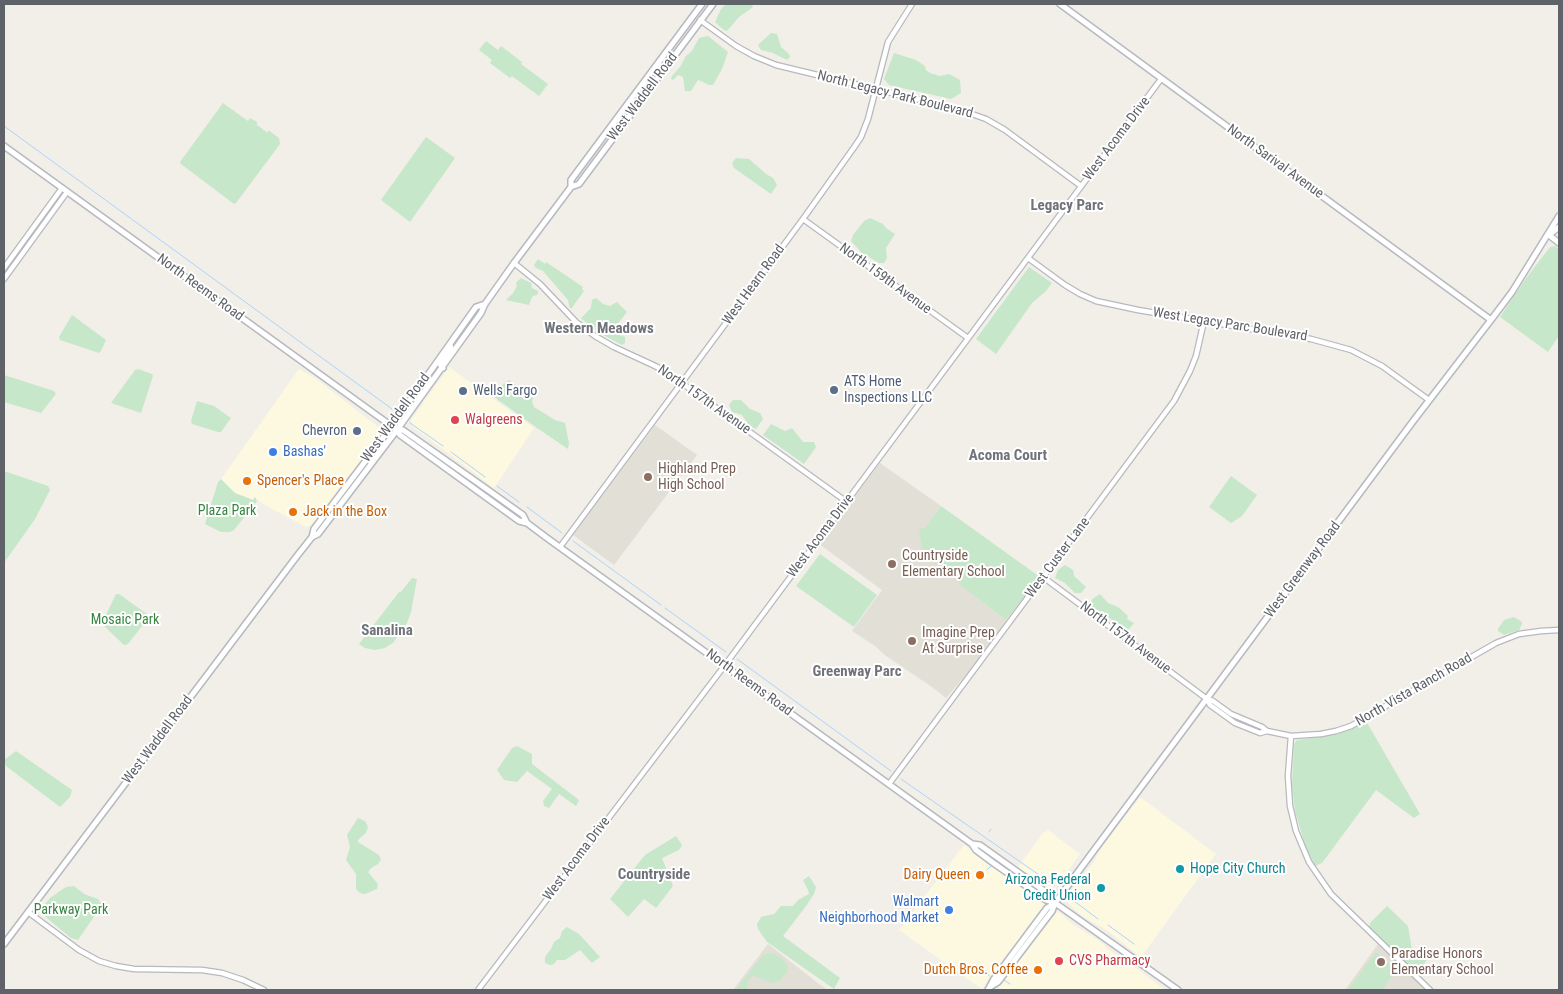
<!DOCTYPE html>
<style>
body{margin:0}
#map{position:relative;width:1563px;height:994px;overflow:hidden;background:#f1efe8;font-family:"Roboto Condensed",sans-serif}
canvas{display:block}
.frame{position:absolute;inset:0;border:5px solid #5f6268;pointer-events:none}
</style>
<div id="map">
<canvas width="1563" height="994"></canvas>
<div class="frame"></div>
</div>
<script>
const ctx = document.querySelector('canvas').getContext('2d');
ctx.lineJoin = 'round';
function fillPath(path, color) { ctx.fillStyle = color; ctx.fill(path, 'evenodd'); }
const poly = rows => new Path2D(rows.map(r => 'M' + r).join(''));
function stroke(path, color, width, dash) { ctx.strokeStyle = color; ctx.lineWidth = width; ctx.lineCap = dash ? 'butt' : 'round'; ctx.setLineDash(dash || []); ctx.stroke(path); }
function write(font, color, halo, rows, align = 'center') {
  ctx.font = font + ' "Roboto Condensed",sans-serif'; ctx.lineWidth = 4; ctx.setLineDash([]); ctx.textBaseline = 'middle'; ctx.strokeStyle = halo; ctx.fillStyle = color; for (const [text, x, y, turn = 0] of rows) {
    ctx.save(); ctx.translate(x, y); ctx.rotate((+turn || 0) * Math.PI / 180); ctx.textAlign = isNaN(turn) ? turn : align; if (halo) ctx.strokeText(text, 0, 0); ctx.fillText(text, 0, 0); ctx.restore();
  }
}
const commercial = poly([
 [449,367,534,428,494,488,412,426,411,420],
 [299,369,315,378,382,430,382,434,370,446,356,468,347,477,329,504,310,526,306,527,265,505,255,498,254,500,235,493,221,479],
 [1140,797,1216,854,1141,957,1105,929,1082,916,1065,900,1067,894,1094,862,1100,850],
 [1048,830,1080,854,1054,890,1050,890,1018,867,1043,833],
 [964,845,974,851,990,865,1017,881,1045,904,1044,908,1029,925,1007,957,995,969,982,989,899,930],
 [1057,912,1061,913,1072,924,1098,940,1109,950,1139,970,1165,990,1000,990,999,987]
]);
const education = poly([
 [655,425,697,455,614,565,573,535],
 [880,463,941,506,925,528,960,585,1006,620,1003,626,972,668,946,698,932,687,886,656,875,646,852,631,882,590,819,544],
 [768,944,819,984,828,990,733,990],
 [1378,944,1426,990,1345,990]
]);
const green = poly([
 [726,4,752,4,753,7,739,17,727,31,724,30,715,22,721,9],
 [771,33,777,34,781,47,789,54,790,57,787,60,773,53,761,50,758,45],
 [708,36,728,52,722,69,713,85,709,85,701,81,698,80,691,91,685,91,683,77,678,75,673,80,671,79,672,76,680,67,686,56,692,51,699,38],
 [486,41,498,50,501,46,522,62,521,64,548,84,539,96,512,76,510,78,490,63,492,60,479,50],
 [894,53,916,60,925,66,926,70,930,73,940,76,949,74,960,80,961,93,951,99,889,85,884,79],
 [223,103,248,121,250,118,257,122,257,125,268,133,268,130,279,138,280,144,236,203,234,204,181,164,180,162],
 [426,137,455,158,410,222,381,200],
 [736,158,749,159,766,174,773,178,777,185,771,194,734,168,732,163],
 [870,218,883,224,886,228,895,234,886,248,887,258,884,263,879,263,862,253,851,241,853,235,864,221],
 [1555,246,1559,249,1559,336,1548,352,1500,317,1527,277,1550,247],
 [538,259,545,264,546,262,583,287,582,289,584,291,571,309,569,306,568,300,543,271,536,268,534,265],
 [1029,267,1052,283,1046,291,1032,303,996,354,976,339],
 [521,278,531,283,532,288,538,291,538,294,532,297,529,305,506,300,513,293,517,286,516,283],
 [596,298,603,304,610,306,617,302,627,312,613,330,617,334,625,337,625,343,622,345,596,331,581,318,591,308,592,300],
 [72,315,106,340,101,351,99,353,60,340,59,337],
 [138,369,152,374,153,376,141,413,111,403,135,370],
 [4,375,54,391,56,394,41,413,4,402],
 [509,380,533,398,532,401,534,407,555,420,565,423,569,443,568,449,537,428,490,394,496,385,501,386],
 [733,400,741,400,750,409,760,413,763,419,756,429,749,425,742,415,732,412,729,405],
 [197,401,214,406,231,418,221,432,218,432,192,424,191,421],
 [771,424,785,431,792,428,803,442,814,442,816,447,804,464,763,435],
 [4,471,48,486,50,490,35,519,4,563],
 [1231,476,1257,495,1242,516,1231,523,1209,507],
 [221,479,235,493,253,500,255,497,257,501,234,530,230,532,221,532,205,524,218,482],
 [941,506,1040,577,1006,620,960,585,953,574,923,553,919,529,925,528],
 [820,554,877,595,854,627,796,586],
 [1065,565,1073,570,1074,576,1086,587,1081,593,1075,593,1065,583,1055,578,1058,570],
 [412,578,417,579,411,612,407,623,393,643,385,648,375,650,365,648,359,644,399,592,401,592],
 [116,594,119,594,147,614,148,618,128,644,124,645,103,625,103,621],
 [1100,594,1108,603,1118,607,1128,616,1127,619,1134,623,1128,630,1091,606,1092,599],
 [1514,617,1522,622,1522,624,1519,630,1504,635,1498,631,1498,629,1504,620],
 [1366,721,1420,814,1414,818,1376,790,1322,863,1315,866,1305,845,1295,811,1292,784,1294,744,1297,740,1334,735,1346,731],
 [517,746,532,754,532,764,579,800,576,806,559,794,549,808,544,806,543,801,552,789,527,771,517,782,504,780,497,770,512,748],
 [16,751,72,790,70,797,60,807,6,766,4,760],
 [358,818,365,821,368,827,366,833,358,840,358,842,379,855,381,860,378,864,371,868,368,872,378,884,377,889,365,894,360,893,356,889,356,874,346,860,350,847,347,835],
 [676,836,682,845,679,850,662,858,673,886,656,908,644,899,628,917,610,899,645,855],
 [809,876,816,887,814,894,806,906,783,936,840,978,834,989,767,942,758,929,757,924,761,917,774,914,781,906,793,906,798,900,809,894,808,890,803,880],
 [74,886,84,894,98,899,102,905,78,940,71,938,41,913,44,905,50,898,66,887],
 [1387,906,1408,926,1412,950,1429,956,1419,973,1415,973,1369,927,1370,923],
 [567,927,579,934,600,957,592,963,580,950,565,960,557,960,554,964,550,965,545,963,545,957,551,949,554,942,560,938,562,931],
 [1376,952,1396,970,1382,990,1348,990],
 [771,953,780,957,787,965,788,971,779,981,772,983,755,976,751,977,748,981,747,987,748,990,736,990,763,955]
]);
const stream = poly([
 [4,126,392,409],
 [410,423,443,446],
 [451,452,485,477],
 [497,486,519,502],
 [527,507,562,533],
 [573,541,661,605],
 [665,608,726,652],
 [737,659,891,771],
 [901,779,1055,886],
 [989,832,991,829],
 [987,870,991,866],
 [1070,898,1098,919],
 [1108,925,1134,944],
 [987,971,989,976],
 [1004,980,1010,984]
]);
const tertiary = poly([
 [700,20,736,46,754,56,776,65,958,109,986,119,1005,130,1081,186],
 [803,219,968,338],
 [1028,258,1065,285,1080,294,1096,301,1138,310,1311,339,1351,350,1382,366,1429,400],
 [514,263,540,284,576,322,595,336,614,347,653,365,665,371,847,502],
 [4,268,62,188],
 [4,279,67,192],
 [560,547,803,219,855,146,861,137,868,119,888,42,912,4],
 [1043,577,1207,699,1213,701,1231,714,1262,727,1267,731,1291,736,1321,734,1336,731,1351,726,1496,643,1519,634,1541,631,1559,630],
 [1207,699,1210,705,1235,723,1260,733,1267,731],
 [1291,736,1288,776,1290,806,1296,831,1309,862,1331,894,1430,990],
 [889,784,1174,401,1190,371,1196,356,1204,321],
 [28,912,79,950,99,961,116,966,134,969,202,970,222,973,243,980,264,990],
 [478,990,725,665,1161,79]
]);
const secondary = poly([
 [1060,4,1491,320],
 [4,146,397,430,400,435,436,461,519,521,527,523],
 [571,187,571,180,702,4],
 [1549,235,1559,227],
 [1549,235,1559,243],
 [443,368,440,364,451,349,450,344],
 [397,430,403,430,488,490,523,515,527,523,547,538,972,844,976,850,992,862,1046,900,1055,903],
 [312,537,314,529,386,434,476,307,485,304],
 [972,844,980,845,1050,895,1055,903,1061,907,1178,990],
 [4,944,297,556,312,537,318,534,397,430,481,313,485,304,514,263,571,187,579,184,713,4],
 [990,987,998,982,1052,911,1055,903,1092,853,1414,420,1494,316,1512,292,1559,216],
 [988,990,994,979,1047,908,1055,903]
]);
const markers = [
 [834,390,5,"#5c6f8a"],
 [463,391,5,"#5c6f8a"],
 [455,420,5,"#e0444e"],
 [357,431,5,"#5c6f8a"],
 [273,452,5,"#3f7fe0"],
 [648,477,5,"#8d6e63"],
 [247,481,5,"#e8710a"],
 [293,512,5,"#e8710a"],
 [892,564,5,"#8d6e63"],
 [912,641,5,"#8d6e63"],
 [1180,869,5,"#0f9aa8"],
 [980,875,5,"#e8710a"],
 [1101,888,5,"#0f9aa8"],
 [949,910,5,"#3f7fe0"],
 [1059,961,5,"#e0444e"],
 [1381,962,5,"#8d6e63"],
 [1038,970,5,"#e8710a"]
];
const streetNames = [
 ["North Legacy Park Boulevard",895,95,14],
 ["West Waddell Road",643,97,-53],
 ["West Acoma Drive",1117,139,-53],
 ["North Sarival Avenue",1275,162,36],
 ["North 159th Avenue",885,279,36],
 ["West Hearn Road",754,285,-54],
 ["North Reems Road",200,288,36],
 ["West Legacy Parc Boulevard",1230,325,9],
 ["North 157th Avenue",704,400,35],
 ["West Waddell Road",396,418,-54],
 ["West Acoma Drive",821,536,-53],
 ["West Custer Lane",1058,558,-53],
 ["West Greenway Road",1303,570,-53],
 ["North 157th Avenue",1125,638,37],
 ["North Reems Road",749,683,36],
 ["North Vista Ranch Road",1414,690,-30],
 ["West Waddell Road",158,740,-53],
 ["West Acoma Drive",577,859,-53]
];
const serviceNames = [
 ["ATS Home",844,382],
 ["Inspections LLC",844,398],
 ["Wells Fargo",473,391],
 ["Chevron",347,431,"right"]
];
const healthNames = [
 ["Walgreens",465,420],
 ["CVS Pharmacy",1069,961]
];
const shopNames = [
 ["Bashas'",283,452],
 ["Walmart",939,902,"right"],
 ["Neighborhood Market",939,918,"right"]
];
const educationNames = [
 ["Highland Prep",658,469],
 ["High School",658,485],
 ["Countryside",902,556],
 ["Elementary School",902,572],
 ["Imagine Prep",922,633],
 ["At Surprise",922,649],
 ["Paradise Honors",1391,954],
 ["Elementary School",1391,970]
];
const foodNames = [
 ["Spencer's Place",257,481],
 ["Jack in the Box",303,512],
 ["Dairy Queen",970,875,"right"],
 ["Dutch Bros. Coffee",1028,970,"right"]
];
const parkNames = [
 ["Plaza Park",227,511],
 ["Mosaic Park",125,620],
 ["Parkway Park",71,910]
];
const cultureNames = [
 ["Hope City Church",1190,869],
 ["Arizona Federal",1091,880,"right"],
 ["Credit Union",1091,896,"right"]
];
const neighbourhoodNames = [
 ["Legacy Parc",1067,206],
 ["Western Meadows",599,329],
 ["Acoma Court",1008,456],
 ["Sanalina",387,631],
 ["Greenway Parc",857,672],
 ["Countryside",654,875]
];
fillPath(commercial, '#fdf9e1');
fillPath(education, '#e1dfd6');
fillPath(green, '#c6e7c9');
stroke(stream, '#acd2fd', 1);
stroke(tertiary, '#b8b9be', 7);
stroke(secondary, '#b6b9bf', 8);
stroke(tertiary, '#fff', 4.5);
stroke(secondary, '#fff', 5);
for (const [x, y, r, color] of markers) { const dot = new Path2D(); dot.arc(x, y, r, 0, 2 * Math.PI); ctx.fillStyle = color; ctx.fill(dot); stroke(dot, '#fff', 2); }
write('14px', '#5f6268', '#fff', streetNames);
write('14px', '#4e5e75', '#fff', serviceNames, 'left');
write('14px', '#be3a42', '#fff', healthNames, 'left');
write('14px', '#366cbe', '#fff', shopNames, 'left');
write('14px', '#785e54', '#fff', educationNames, 'left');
write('14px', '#c56008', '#fff', foodNames, 'left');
write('14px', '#388542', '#fff', parkNames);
write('14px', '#0d838f', '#fff', cultureNames, 'left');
write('bold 15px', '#70747a', '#fff', neighbourhoodNames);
</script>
